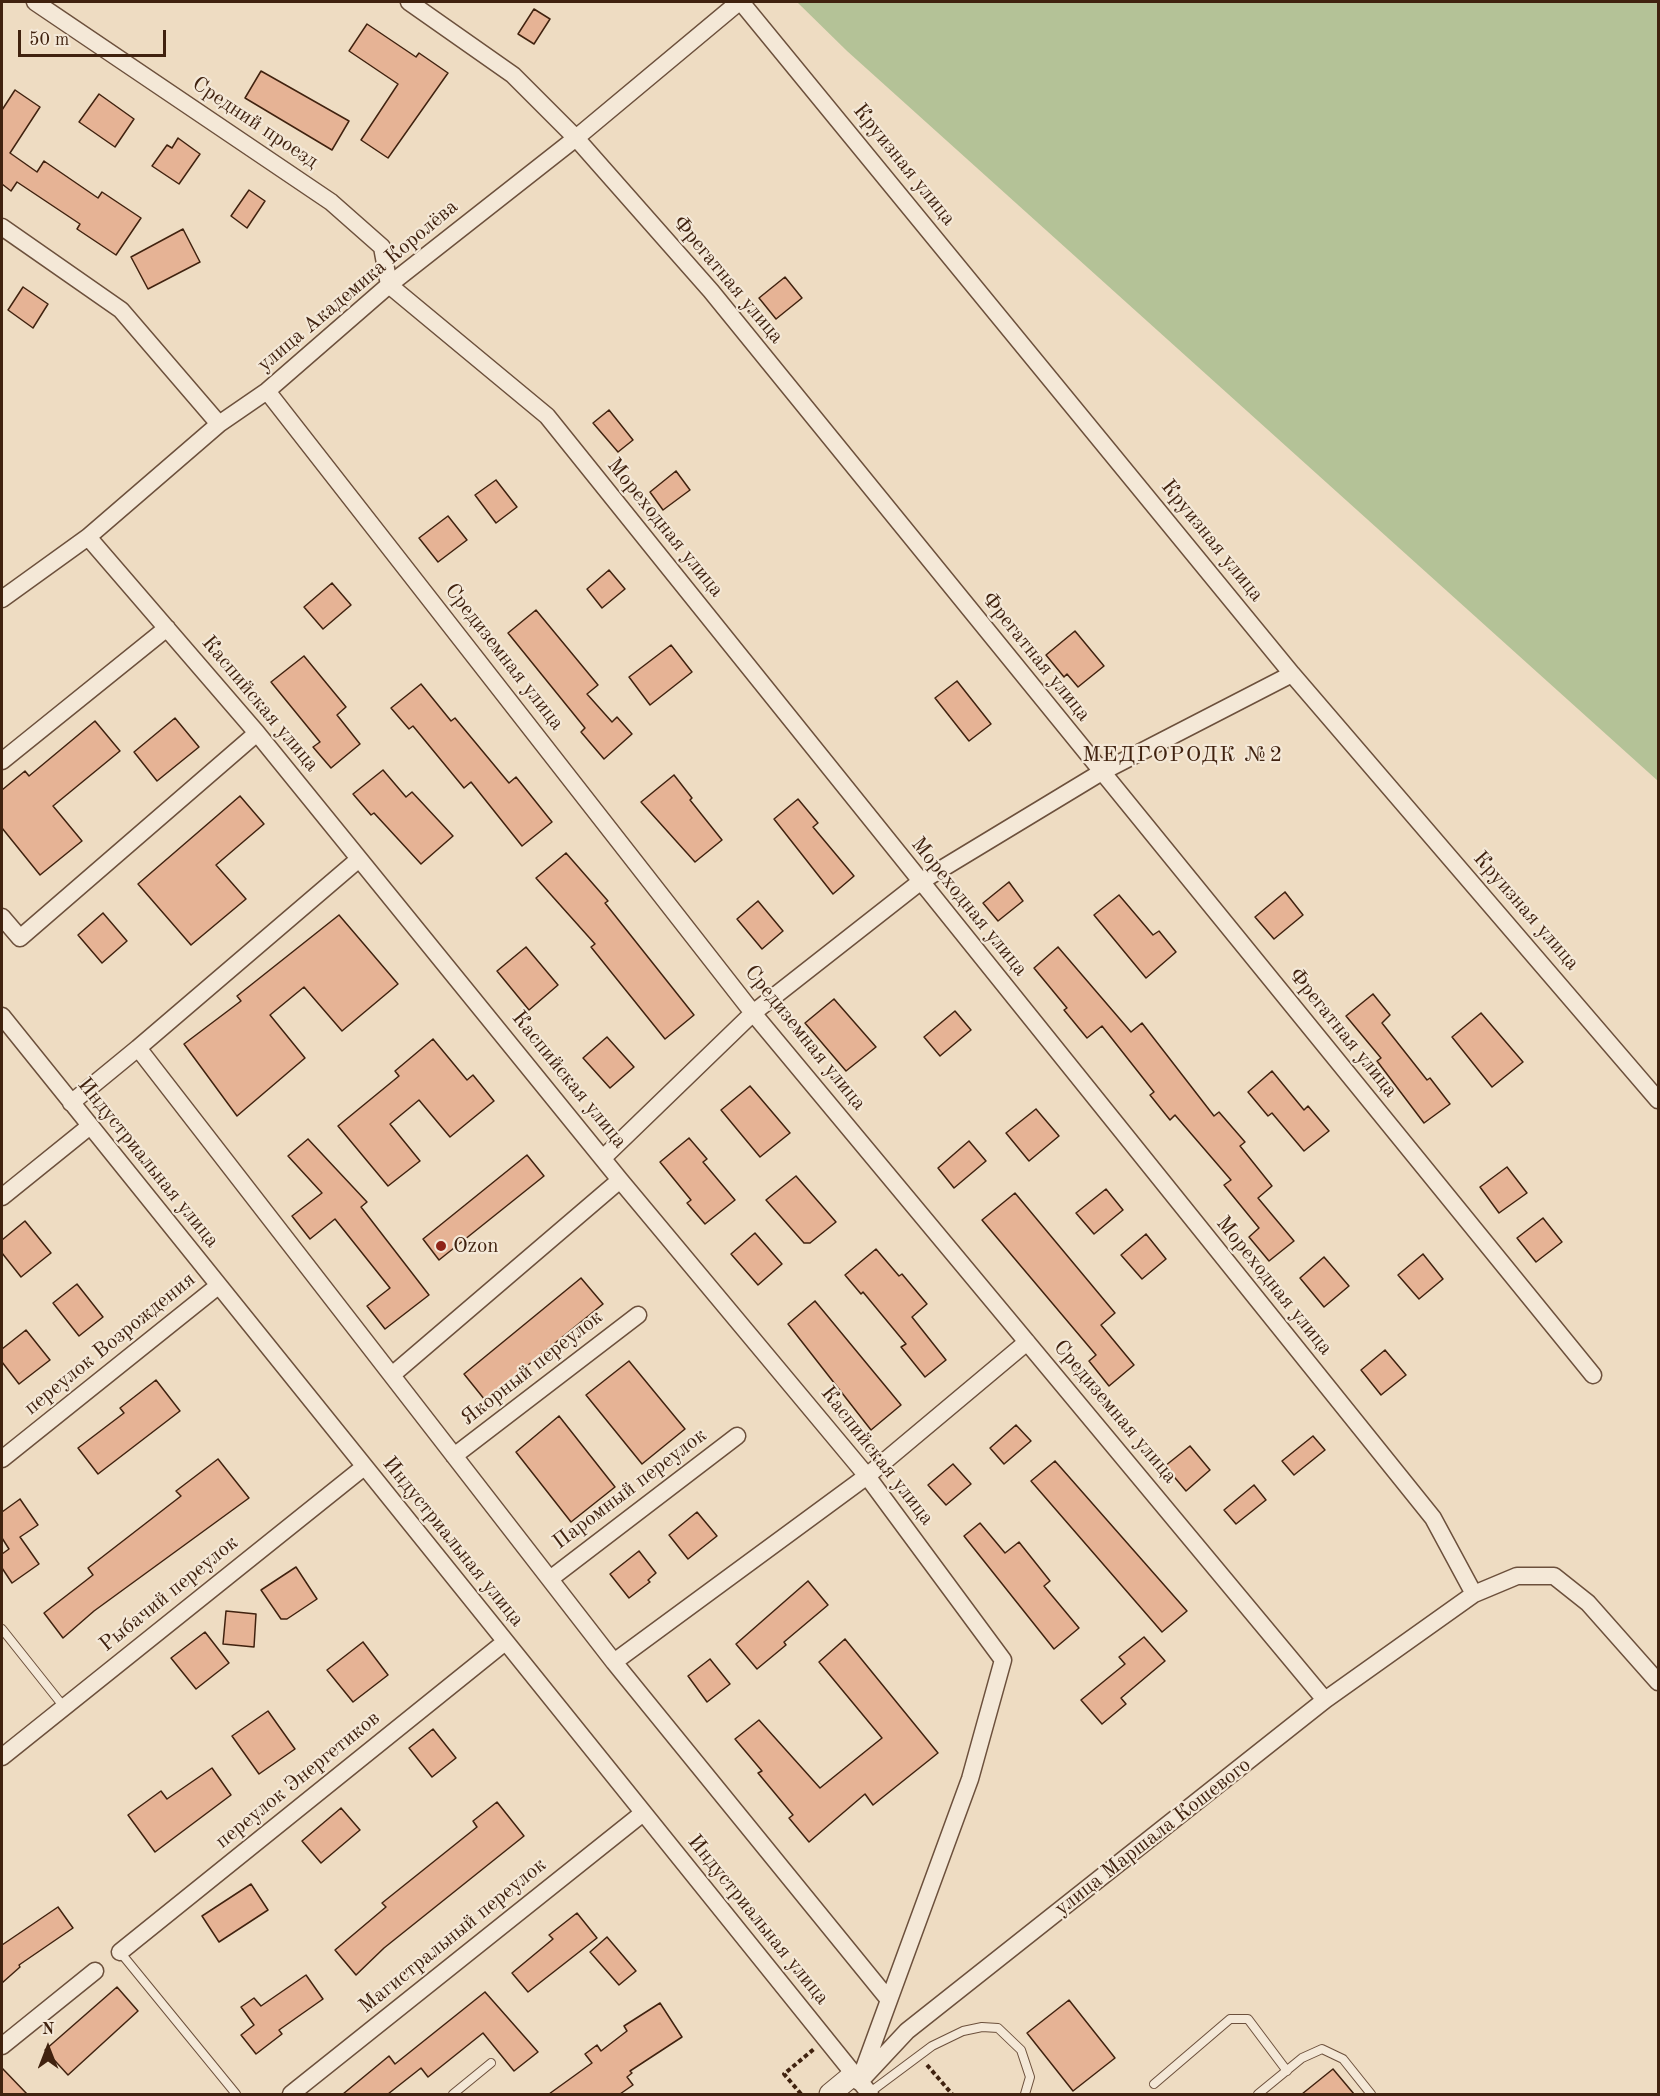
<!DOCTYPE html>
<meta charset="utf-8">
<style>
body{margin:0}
#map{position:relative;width:1660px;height:2096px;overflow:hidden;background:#eedcc2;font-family:"Old Standard TT",serif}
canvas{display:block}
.frame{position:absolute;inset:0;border:3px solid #40220f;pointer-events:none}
.north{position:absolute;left:18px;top:2018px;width:60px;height:60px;-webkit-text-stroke:4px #f4e8d7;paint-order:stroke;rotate:0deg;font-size:16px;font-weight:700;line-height:24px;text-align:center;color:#40220f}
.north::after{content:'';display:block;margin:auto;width:21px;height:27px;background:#40220f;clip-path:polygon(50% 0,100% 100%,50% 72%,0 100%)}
.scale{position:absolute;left:18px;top:30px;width:148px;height:27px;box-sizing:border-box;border:3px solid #40220f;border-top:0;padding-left:8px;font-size:18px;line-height:21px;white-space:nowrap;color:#40220f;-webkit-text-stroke:4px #f4e8d7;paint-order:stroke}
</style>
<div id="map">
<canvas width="1660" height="2096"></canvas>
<div class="frame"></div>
<div class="north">N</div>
<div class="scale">50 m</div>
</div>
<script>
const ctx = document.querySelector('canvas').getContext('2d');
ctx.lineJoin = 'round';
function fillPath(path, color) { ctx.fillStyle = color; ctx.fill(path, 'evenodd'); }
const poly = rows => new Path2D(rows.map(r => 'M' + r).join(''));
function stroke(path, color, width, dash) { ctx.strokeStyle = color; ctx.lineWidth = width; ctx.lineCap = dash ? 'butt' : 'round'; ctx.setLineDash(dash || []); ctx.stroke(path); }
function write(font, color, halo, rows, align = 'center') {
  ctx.font = font + ' "Old Standard TT",serif'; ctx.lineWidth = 4.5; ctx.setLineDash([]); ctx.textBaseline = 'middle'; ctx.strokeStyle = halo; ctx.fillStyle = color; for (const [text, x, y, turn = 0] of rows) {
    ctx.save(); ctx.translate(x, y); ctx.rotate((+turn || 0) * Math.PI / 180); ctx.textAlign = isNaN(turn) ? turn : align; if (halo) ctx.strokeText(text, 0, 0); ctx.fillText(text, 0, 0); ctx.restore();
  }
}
const green = poly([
 [797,2,1658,2,1658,781,847,51]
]);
const building = poly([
 [534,9,550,19,534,44,518,34,534,9],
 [367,24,416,57,419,53,448,73,388,158,361,140,398,84,349,51,367,24],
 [261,71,349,121,332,150,245,98,261,71],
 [15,90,40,107,10,153,37,172,44,161,98,198,102,192,141,218,116,255,77,229,80,224,17,182,11,191,2,184,2,110,15,90],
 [99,94,134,119,115,147,79,122,99,94],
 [178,138,200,154,179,184,152,166,167,145,172,148,178,138],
 [249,190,265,201,247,228,231,216,249,190],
 [183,229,200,262,148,289,131,257,183,229],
 [785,277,802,298,776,319,759,298,785,277],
 [23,287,48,304,33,328,8,310,23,287],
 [609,410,633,440,618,452,593,423,609,410],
 [676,471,690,490,663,510,650,492,676,471],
 [496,480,517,507,496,523,475,495,496,480],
 [448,516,467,540,438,562,419,538,448,516],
 [609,570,625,589,602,608,587,589,609,570],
 [332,583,351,605,323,629,304,607,332,583],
 [536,610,598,685,587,694,612,722,617,717,632,734,604,759,581,732,585,728,508,633,536,610],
 [1075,631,1104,666,1078,687,1067,674,1064,677,1046,655,1075,631],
 [671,645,692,672,650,705,629,677,671,645],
 [304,656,346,707,337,715,360,744,331,768,313,747,320,742,271,682,304,656],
 [957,681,991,724,969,741,935,698,957,681],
 [421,684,451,721,455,718,509,783,516,777,552,822,522,846,471,782,464,788,413,726,409,729,391,708,421,684],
 [175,718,199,747,157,781,134,752,175,718],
 [95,721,120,751,53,806,82,841,40,875,2,828,2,790,25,771,29,776,95,721],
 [383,770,406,797,412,792,453,836,421,864,374,813,371,815,353,794,383,770],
 [674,775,692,798,690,800,722,840,695,862,641,802,674,775],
 [240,796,264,824,216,865,246,899,191,945,138,884,240,796],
 [798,799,818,823,813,827,854,876,833,894,774,819,798,799],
 [566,853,608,901,605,903,694,1015,665,1039,591,947,595,944,536,878,566,853],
 [1009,882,1023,901,998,921,983,903,1009,882],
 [1285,892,1303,915,1274,939,1255,917,1285,892],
 [1119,895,1153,935,1159,931,1176,952,1146,978,1094,915,1119,895],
 [758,901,783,931,762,949,737,919,758,901],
 [103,913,127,941,102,963,78,935,103,913],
 [339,915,398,984,342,1031,304,987,270,1015,305,1058,237,1116,184,1044,241,1001,237,996,339,915],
 [526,947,558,985,529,1010,497,971,526,947],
 [1058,947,1131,1032,1142,1023,1214,1116,1219,1112,1245,1142,1240,1146,1272,1186,1258,1198,1294,1241,1269,1261,1249,1237,1259,1228,1224,1185,1231,1180,1175,1115,1170,1120,1150,1095,1154,1092,1102,1026,1087,1038,1064,1010,1067,1008,1034,968,1058,947],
 [1373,994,1390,1015,1382,1023,1427,1080,1430,1078,1450,1104,1424,1123,1377,1061,1381,1058,1346,1016,1373,994],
 [834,999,876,1047,846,1071,805,1023,834,999],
 [955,1011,971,1030,940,1056,924,1037,955,1011],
 [1481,1013,1523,1062,1492,1087,1452,1037,1481,1013],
 [607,1037,634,1067,610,1088,583,1058,607,1037],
 [433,1039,467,1080,473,1075,494,1101,450,1137,419,1100,390,1124,420,1161,388,1186,338,1126,399,1076,395,1071,433,1039],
 [1272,1071,1304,1110,1308,1106,1329,1131,1304,1151,1272,1113,1268,1116,1248,1092,1272,1071],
 [750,1086,790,1133,760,1157,721,1110,750,1086],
 [1036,1109,1059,1136,1029,1161,1006,1133,1036,1109],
 [689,1138,707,1159,703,1162,735,1200,705,1224,687,1203,691,1200,660,1162,689,1138],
 [308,1139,367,1202,361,1207,429,1295,385,1329,367,1306,390,1288,335,1219,310,1239,292,1216,322,1193,288,1156,308,1139],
 [969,1141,986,1161,954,1188,938,1168,969,1141],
 [527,1155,544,1176,439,1260,423,1239,527,1155],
 [1507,1167,1527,1193,1499,1213,1480,1187,1507,1167],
 [796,1176,836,1222,810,1243,804,1243,766,1200,796,1176],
 [1106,1189,1123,1210,1094,1234,1076,1213,1106,1189],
 [1015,1193,1115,1313,1101,1325,1134,1365,1109,1386,1089,1361,1096,1355,982,1220,1015,1193],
 [1543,1218,1562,1242,1536,1262,1517,1238,1543,1218],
 [25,1221,51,1253,21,1277,2,1253,2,1240,25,1221],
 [755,1233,782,1264,758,1285,731,1254,755,1233],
 [1146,1234,1166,1259,1142,1279,1121,1255,1146,1234],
 [876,1249,899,1276,902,1274,927,1304,912,1317,946,1360,925,1377,901,1347,906,1344,863,1292,861,1294,845,1275,876,1249],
 [1423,1254,1443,1279,1419,1299,1398,1275,1423,1254],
 [1324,1257,1349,1286,1324,1307,1300,1278,1324,1257],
 [581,1278,603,1304,485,1400,464,1374,581,1278],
 [77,1284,103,1317,79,1336,53,1303,77,1284],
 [815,1301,901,1405,871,1430,788,1324,815,1301],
 [26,1330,50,1360,19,1384,2,1362,2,1349,26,1330],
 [1385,1350,1406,1375,1381,1395,1361,1370,1385,1350],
 [629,1361,685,1429,642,1464,586,1395,629,1361],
 [156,1380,180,1411,98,1474,78,1448,124,1413,120,1408,156,1380],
 [559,1416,615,1487,571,1522,516,1452,559,1416],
 [1016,1425,1031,1441,1004,1464,990,1448,1016,1425],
 [1313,1436,1325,1450,1294,1475,1282,1461,1313,1436],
 [1190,1446,1210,1470,1186,1491,1165,1466,1190,1446],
 [218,1459,249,1498,94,1611,63,1638,44,1613,93,1575,88,1568,181,1496,176,1491,218,1459],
 [1055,1461,1187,1611,1162,1632,1031,1481,1055,1461],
 [953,1464,971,1484,946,1505,928,1485,953,1464],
 [1254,1485,1266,1500,1236,1524,1224,1510,1254,1485],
 [20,1499,38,1525,20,1537,39,1564,12,1583,2,1568,2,1554,9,1549,2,1538,2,1512,20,1499],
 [697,1512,717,1536,688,1559,669,1535,697,1512],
 [980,1523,1005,1553,1019,1542,1050,1581,1044,1586,1079,1628,1054,1649,964,1536,980,1523],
 [639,1551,656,1573,648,1580,650,1582,629,1598,610,1574,639,1551],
 [296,1567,317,1599,287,1619,281,1619,261,1590,296,1567],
 [808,1581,828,1605,784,1642,786,1645,757,1669,736,1644,808,1581],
 [226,1611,256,1614,254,1647,223,1644,226,1611],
 [205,1632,229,1663,196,1689,171,1658,205,1632],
 [1144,1637,1165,1661,1121,1698,1126,1704,1102,1724,1081,1700,1125,1664,1119,1657,1144,1637],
 [845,1639,938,1753,873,1805,865,1794,809,1842,789,1818,793,1815,758,1773,762,1771,735,1739,759,1720,820,1788,882,1738,819,1662,845,1639],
 [363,1642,388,1675,353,1702,327,1670,363,1642],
 [710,1659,730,1684,707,1702,688,1676,710,1659],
 [268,1711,295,1749,259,1774,232,1736,268,1711],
 [433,1729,456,1758,432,1777,409,1748,433,1729],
 [212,1768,231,1795,155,1852,128,1815,161,1791,167,1799,212,1768],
 [497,1802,524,1836,384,1948,356,1975,335,1950,386,1907,382,1903,477,1827,473,1821,497,1802],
 [341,1808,360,1830,321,1863,302,1841,341,1808],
 [251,1884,268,1910,219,1942,202,1916,251,1884],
 [58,1907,73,1928,19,1965,20,1967,2,1983,2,1945,58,1907],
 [577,1913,597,1938,528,1992,512,1973,553,1939,549,1935,577,1913],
 [607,1937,636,1971,619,1985,590,1952,607,1937],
 [306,1975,323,1999,279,2030,282,2034,256,2054,241,2035,254,2025,241,2007,254,1998,261,2006,306,1975],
 [117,1987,138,2011,68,2075,45,2050,117,1987],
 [485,1992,538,2052,514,2071,483,2033,428,2077,421,2068,388,2094,343,2094,389,2056,395,2064,485,1992],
 [1069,2000,1115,2058,1073,2091,1027,2033,1069,2000],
 [660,2003,682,2037,630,2071,632,2073,627,2077,633,2085,620,2094,549,2094,592,2063,585,2054,597,2045,601,2051,627,2031,624,2026,660,2003],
 [2,2068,27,2094,2,2094,2,2068],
 [1333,2069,1354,2094,1302,2094,1333,2069]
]);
const path = poly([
 [927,2065,952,2094],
 [801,2094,784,2074,814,2049]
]);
const service = poly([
 [2,1629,64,1707],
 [120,1952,236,2094],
 [1154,2084,1230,2019,1248,2019,1287,2071],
 [869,2093,932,2046,963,2031,982,2027,998,2028,1021,2050,1030,2077,1025,2094],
 [453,2094,491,2063],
 [1258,2094,1302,2058,1322,2049,1343,2059,1371,2094]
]);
const minor = poly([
 [35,2,331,202,382,247,389,285,547,416,1433,1518,1474,1594],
 [409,2,513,75,576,138,711,291,1593,1375],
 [741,2,1292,674,1658,1100],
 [2,227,121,310,219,424],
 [267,391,753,1013,1325,1700],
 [88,537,257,733,620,1180,867,1476,1003,1660,970,1779,859,2082],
 [2,599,88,537,219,424,267,391,389,285,576,138,739,2],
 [2,761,167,628],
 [2,917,20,938,257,733],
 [2,1016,870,2094],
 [138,1048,359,859],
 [71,1103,138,1048,614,1662],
 [604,1157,753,1013,920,882,1100,773,1292,674],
 [2,1197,90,1126],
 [392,1375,620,1180],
 [454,1456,638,1315],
 [2,1459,218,1286],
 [550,1579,737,1436],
 [2,1757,364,1467],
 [120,1952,505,1642],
 [889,2000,614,1662,867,1476,1027,1342],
 [2,2046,95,1971],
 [864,2077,907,2031,1325,1700,1474,1594,1517,1576,1554,1576,1588,1603,1658,1682],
 [291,2094,643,1813]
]);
const tertiary = poly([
 [830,2094,853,2075]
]);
const markers = [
 [441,1246,6,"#8f2418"]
];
const streetNames = [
 ["Средний проезд",255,123,34],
 ["Круизная улица",904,165,51],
 ["Фрегатная улица",728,280,50],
 ["улица Академика Королёва",358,286,-40],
 ["Мореходная улица",665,528,51],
 ["Круизная улица",1212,541,51],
 ["Средиземная улица",504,657,52],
 ["Фрегатная улица",1036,657,51],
 ["Каспийская улица",260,704,50],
 ["Мореходная улица",969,907,51],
 ["Круизная улица",1526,911,49],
 ["Фрегатная улица",1343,1033,51],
 ["Средиземная улица",805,1038,51],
 ["Каспийская улица",569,1080,51],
 ["Индустриальная улица",148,1163,51],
 ["Мореходная улица",1274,1286,51],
 ["переулок Возрождения",110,1344,-39],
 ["Якорный переулок",532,1368,-38],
 ["Средиземная улица",1115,1412,50],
 ["Каспийская улица",877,1456,52],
 ["Паромный переулок",630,1489,-37],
 ["Индустриальная улица",453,1542,51],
 ["Рыбачий переулок",169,1594,-39],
 ["переулок Энергетиков",298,1780,-39],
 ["улица Маршала Кошевого",1153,1837,-38],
 ["Индустриальная улица",758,1920,51],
 ["Магистральный переулок",453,1936,-39]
];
const poiNames = [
 ["Ozon",453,1246]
];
const neighbourhoodNames = [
 ["МЕДГОРОДК №2",1183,755]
];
fillPath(green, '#b4c297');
fillPath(building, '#e6b395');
stroke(building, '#40220f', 1.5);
stroke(service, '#6c503c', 10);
stroke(minor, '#6c503c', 19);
stroke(tertiary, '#6c503c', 23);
stroke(path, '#40220f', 4, [4.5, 3]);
stroke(service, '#f4e8d7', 8);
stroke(minor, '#f4e8d7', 16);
stroke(tertiary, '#f4e8d7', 21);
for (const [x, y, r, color] of markers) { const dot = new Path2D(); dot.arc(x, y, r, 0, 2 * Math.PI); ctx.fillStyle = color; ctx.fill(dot); stroke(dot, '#f4e8d7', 2); }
write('21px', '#40220f', '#f4e8d7', streetNames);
write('21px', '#40220f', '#f4e8d7', poiNames, 'left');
ctx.letterSpacing = '1.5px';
write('22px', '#40220f', '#f4e8d7', neighbourhoodNames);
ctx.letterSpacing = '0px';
</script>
